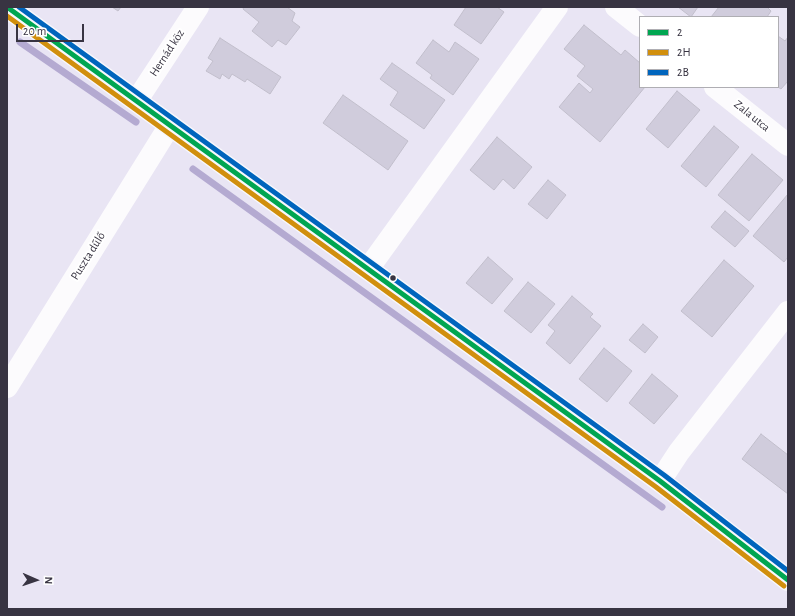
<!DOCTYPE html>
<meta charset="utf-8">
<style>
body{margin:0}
#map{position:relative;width:795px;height:616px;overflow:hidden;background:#e9e5f4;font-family:"Alegreya Sans",sans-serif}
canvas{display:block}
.frame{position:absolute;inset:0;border:8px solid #383442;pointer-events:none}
.legend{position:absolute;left:639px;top:16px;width:140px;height:72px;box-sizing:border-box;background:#fff;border:1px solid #afaeb3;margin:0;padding:5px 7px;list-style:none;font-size:12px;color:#383442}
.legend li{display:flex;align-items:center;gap:8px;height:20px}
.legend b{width:20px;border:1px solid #afaeb3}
.north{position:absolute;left:16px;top:560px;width:40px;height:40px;-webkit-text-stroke:3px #fff;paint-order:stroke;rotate:92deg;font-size:11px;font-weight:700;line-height:16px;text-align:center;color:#383442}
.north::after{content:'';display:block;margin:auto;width:14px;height:18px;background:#383442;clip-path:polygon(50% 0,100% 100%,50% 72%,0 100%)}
.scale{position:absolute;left:16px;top:24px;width:68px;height:18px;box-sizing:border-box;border:2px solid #383442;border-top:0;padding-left:5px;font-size:12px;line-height:14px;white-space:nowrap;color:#383442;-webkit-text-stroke:3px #fff;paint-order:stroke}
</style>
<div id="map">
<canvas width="795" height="616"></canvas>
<div class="frame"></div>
<ul class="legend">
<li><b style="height:5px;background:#00a651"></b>2</li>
<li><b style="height:5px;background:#d18f0d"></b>2H</li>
<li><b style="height:5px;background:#0065bd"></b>2B</li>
</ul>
<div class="north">N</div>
<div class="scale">20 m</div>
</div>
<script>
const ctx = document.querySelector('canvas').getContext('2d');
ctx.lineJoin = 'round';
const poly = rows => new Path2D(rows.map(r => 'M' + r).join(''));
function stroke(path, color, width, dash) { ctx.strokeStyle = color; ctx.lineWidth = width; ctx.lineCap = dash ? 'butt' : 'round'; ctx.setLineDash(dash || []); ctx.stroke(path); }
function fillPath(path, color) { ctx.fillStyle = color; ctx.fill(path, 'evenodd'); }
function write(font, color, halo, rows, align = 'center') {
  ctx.font = font + ' "Alegreya Sans",sans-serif'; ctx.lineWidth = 4; ctx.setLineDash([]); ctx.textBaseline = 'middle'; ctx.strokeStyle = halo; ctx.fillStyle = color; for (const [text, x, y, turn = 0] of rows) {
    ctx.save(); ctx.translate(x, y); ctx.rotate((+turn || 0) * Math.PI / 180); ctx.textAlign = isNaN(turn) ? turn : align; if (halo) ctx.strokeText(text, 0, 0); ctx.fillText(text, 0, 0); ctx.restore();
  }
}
const stream = poly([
 [20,42,136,122],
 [193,169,662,507]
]);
const building = poly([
 [112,7,121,7,118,11,112,7],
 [244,7,287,7,295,13,292,21,300,27,286,45,278,40,272,47,252,31,259,22,243,9,244,7],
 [466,7,497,7,504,12,481,44,454,25,466,7],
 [678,7,698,7,691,17,678,7],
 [719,7,767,7,771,11,767,17,711,17,719,7],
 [584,25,621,55,625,50,640,63,640,87,645,87,600,142,559,107,579,83,590,93,593,89,577,76,585,66,564,49,584,25],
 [778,36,785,41,788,37,788,81,781,89,778,87,778,36],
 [220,38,281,77,270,94,247,79,245,82,232,74,229,79,222,74,220,79,206,71,213,61,208,58,220,38],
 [433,40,449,52,455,42,479,59,453,95,430,78,432,75,416,63,433,40],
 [392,63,445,100,424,129,390,105,398,92,380,79,392,63],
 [677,91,700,110,668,148,646,129,677,91],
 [343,95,408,141,388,170,323,123,343,95],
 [714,126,739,147,706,187,681,166,714,126],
 [497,137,532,167,514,189,503,179,494,190,470,170,497,137],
 [752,154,783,180,749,221,718,195,752,154],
 [548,180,566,195,547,219,528,204,548,180],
 [788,194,788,257,784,262,753,236,788,194],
 [725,211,749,231,735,247,711,227,725,211],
 [488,257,513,279,492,304,466,283,488,257],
 [724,260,754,286,712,337,681,311,724,260],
 [528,282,555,304,531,333,504,311,528,282],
 [572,296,593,314,590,317,601,326,570,364,546,343,555,331,548,325,572,296],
 [643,324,658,337,645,353,629,340,643,324],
 [604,348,632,371,607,402,579,379,604,348],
 [652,374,678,396,654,424,629,403,652,374],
 [761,434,788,455,788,494,742,459,761,434]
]);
const street = poly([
 [616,7,640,26],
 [715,87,788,145],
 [137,100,198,7],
 [368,269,557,7],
 [7,387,170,125],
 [660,481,679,452,788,312]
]);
const secondary = poly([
 [7,7,660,481,788,580]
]);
const bus1 = poly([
 [7,7,660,481,788,580]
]);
const bus2 = poly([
 [7,16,656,487,784,586]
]);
const bus3 = poly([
 [19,7,664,475,788,571]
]);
const markers = [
 [393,278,3.5,"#383442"]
];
const streetNames = [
 ["Hernád köz",167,53,-57],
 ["Zala utca",752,116,39],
 ["Puszta dűlő",88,256,-58]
];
stroke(stream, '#b4aad1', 7);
fillPath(building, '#d0ccdc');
stroke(building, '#c1becb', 1);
stroke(street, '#fcfbfd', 22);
stroke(secondary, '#f8f8fc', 22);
stroke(bus1, '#00a651', 5);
stroke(bus2, '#d18f0d', 5);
stroke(bus3, '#0065bd', 5);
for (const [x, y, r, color] of markers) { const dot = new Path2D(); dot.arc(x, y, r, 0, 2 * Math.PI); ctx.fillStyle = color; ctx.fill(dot); stroke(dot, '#fff', 1.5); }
write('12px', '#383442', '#fff', streetNames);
</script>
